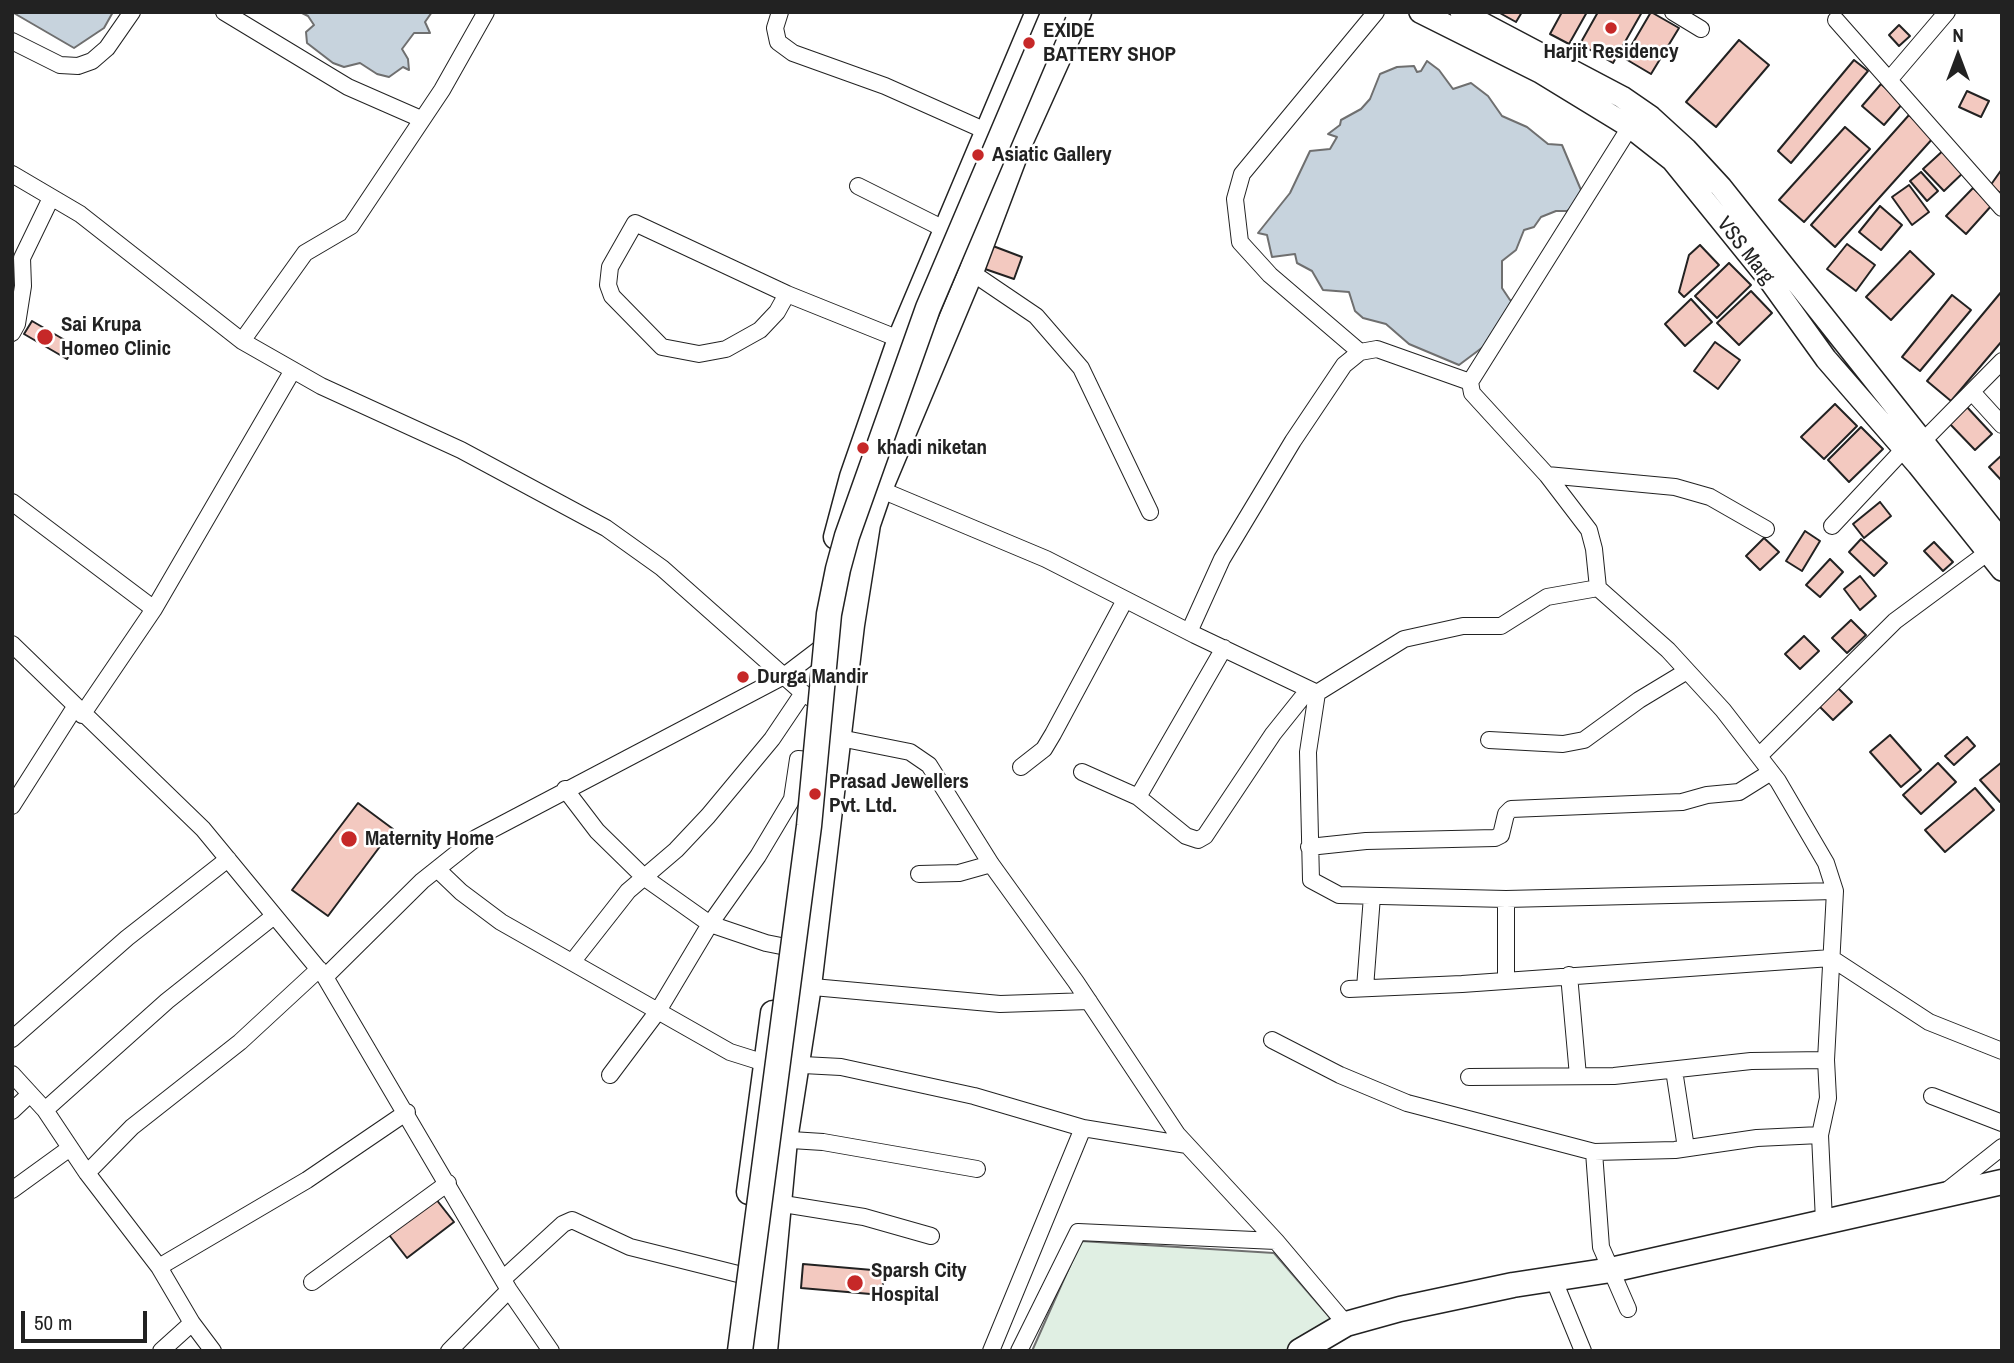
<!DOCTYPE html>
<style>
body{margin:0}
#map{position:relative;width:2014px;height:1363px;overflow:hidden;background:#fff;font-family:"Archivo Narrow",sans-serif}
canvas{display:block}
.frame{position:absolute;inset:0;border:14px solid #222;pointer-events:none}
.north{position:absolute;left:1923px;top:21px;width:70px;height:70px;-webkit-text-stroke:5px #fff;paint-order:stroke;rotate:0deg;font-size:19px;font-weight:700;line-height:28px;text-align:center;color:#222}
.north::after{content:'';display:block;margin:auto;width:24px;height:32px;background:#222;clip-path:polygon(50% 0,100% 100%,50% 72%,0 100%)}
.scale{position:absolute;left:21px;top:1311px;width:126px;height:32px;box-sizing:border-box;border:4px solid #222;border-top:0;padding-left:9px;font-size:21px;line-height:24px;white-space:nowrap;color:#222;-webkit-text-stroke:5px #fff;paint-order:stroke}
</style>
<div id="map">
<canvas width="2014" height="1363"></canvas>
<div class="frame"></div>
<div class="north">N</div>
<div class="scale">50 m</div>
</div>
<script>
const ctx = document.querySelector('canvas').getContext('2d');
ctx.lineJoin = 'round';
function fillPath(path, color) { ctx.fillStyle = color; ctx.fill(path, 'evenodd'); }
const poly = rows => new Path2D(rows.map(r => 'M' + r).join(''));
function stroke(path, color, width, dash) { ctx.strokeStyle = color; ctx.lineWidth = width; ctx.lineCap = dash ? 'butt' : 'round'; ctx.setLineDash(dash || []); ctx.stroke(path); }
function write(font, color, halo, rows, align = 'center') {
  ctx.font = font + ' "Archivo Narrow",sans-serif'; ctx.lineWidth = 5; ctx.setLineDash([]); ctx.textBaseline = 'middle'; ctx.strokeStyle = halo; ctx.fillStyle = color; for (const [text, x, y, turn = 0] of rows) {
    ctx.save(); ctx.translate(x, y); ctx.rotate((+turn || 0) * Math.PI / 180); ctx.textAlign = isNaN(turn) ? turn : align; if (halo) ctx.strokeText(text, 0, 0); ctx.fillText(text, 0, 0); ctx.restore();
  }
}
const green = poly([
 [1081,1241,1274,1253,1332,1320,1288,1351,1032,1351,1081,1241]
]);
const water = poly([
 [12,12,113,12,104,28,74,48,12,12],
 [300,12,432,12,425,22,430,33,414,33,402,49,408,59,409,70,403,67,389,77,377,74,360,63,344,67,333,63,307,43,306,32,314,25,308,16,300,12],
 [1427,61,1439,70,1453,89,1471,83,1488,96,1502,116,1527,127,1548,144,1562,145,1581,190,1577,204,1567,211,1556,211,1541,217,1534,227,1524,230,1516,250,1502,261,1502,288,1510,300,1522,301,1499,335,1459,365,1409,344,1386,324,1363,318,1355,311,1349,292,1323,290,1312,271,1297,263,1295,254,1272,257,1267,235,1258,233,1290,193,1310,151,1330,149,1337,137,1328,134,1340,125,1341,120,1361,109,1370,99,1380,74,1397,67,1414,66,1417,72,1421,71,1427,61]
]);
const building = poly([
 [1498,12,1522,12,1516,22,1498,12],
 [1562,12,1587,12,1569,44,1550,34,1562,12],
 [1598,12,1642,12,1613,63,1580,44,1598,12],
 [1651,12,1679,28,1651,74,1624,58,1651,12],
 [1899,25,1910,36,1899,46,1889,35,1899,25],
 [1739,40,1769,65,1716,127,1686,102,1739,40],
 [1854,60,1868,71,1791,163,1778,151,1854,60],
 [1881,84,1903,103,1884,125,1862,106,1881,84],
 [1967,91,1989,101,1981,117,1959,107,1967,91],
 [1909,115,1934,137,1835,247,1811,225,1909,115],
 [1845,127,1870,149,1804,222,1779,200,1845,127],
 [1947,147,1967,169,1944,191,1923,169,1947,147],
 [2002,169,2002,194,1990,186,2002,169],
 [1921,172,1938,191,1927,201,1910,181,1921,172],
 [1909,185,1929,212,1912,225,1892,197,1909,185],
 [1973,188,1992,205,1966,234,1946,216,1973,188],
 [1880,206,1902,225,1881,250,1859,232,1880,206],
 [1847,244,1875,265,1856,291,1827,269,1847,244],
 [1700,245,1719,265,1684,297,1679,292,1689,255,1700,245],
 [993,246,1022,257,1014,279,985,269,993,246],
 [1910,251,1934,274,1891,320,1866,297,1910,251],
 [1729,263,1751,285,1717,318,1695,296,1729,263],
 [1751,291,1772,313,1739,345,1717,323,1751,291],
 [2002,291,2002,341,1951,401,1927,381,2002,291],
 [1952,295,1971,310,1920,371,1902,357,1952,295],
 [1691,299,1712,322,1685,346,1665,324,1691,299],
 [32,321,75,346,67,359,24,334,32,321],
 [1715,342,1740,360,1718,389,1694,371,1715,342],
 [1835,404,1857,426,1824,459,1801,437,1835,404],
 [1966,406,1992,434,1975,450,1949,423,1966,406],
 [1861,427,1883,449,1849,482,1828,460,1861,427],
 [2002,455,2002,481,1989,467,2002,455],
 [1880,502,1891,516,1864,538,1853,524,1880,502],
 [1805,531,1820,541,1802,571,1786,561,1805,531],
 [1764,538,1779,552,1760,570,1746,556,1764,538],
 [1861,539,1887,563,1874,576,1849,552,1861,539],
 [1934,542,1953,562,1943,571,1924,551,1934,542],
 [1830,559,1843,572,1820,597,1806,585,1830,559],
 [1860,576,1876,596,1860,610,1844,589,1860,576],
 [1851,620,1866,635,1847,653,1832,638,1851,620],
 [1804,636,1819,651,1800,669,1785,654,1804,636],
 [1837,687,1852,702,1833,720,1818,705,1837,687],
 [1890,735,1921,770,1901,787,1870,752,1890,735],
 [1967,737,1975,746,1954,765,1945,756,1967,737],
 [2002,762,2002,800,2000,802,1980,780,2002,762],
 [1938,763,1956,782,1921,814,1903,795,1938,763],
 [1975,788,1994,810,1945,852,1925,830,1975,788],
 [358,803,393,829,328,916,292,890,358,803],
 [432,1194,454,1222,407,1258,386,1231,432,1194],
 [803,1264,884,1271,882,1295,801,1288,803,1264]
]);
const minor = poly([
 [224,12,348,87,421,119],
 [780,12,775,28,778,42,793,53,885,86,986,131],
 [1673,12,1701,29],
 [1836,20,2002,208],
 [12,41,60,65,78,66,92,61,107,48,132,12],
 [1889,80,1947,12],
 [12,174,80,214,242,341,321,386,461,450,606,528,662,568,803,693,825,707],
 [858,186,946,230],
 [971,272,1036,316,1081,368,1150,512],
 [787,294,777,312,760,330,726,349,699,354,662,347,612,296,608,285,610,267,635,223,787,294,909,343],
 [12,333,17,324,23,286,22,258,51,198],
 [242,341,305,253,351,226,442,90,486,12],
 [1360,352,1270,275,1240,242,1235,199,1242,174,1376,12],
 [1972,392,2002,425],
 [1924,440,2002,361],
 [1547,475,1675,487,1710,497,1766,529],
 [872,486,1046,559,1195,635,1317,693],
 [12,502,154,609],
 [1832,526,1904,449],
 [1598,588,1594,549,1589,530,1547,475,1472,393,1470,382,1630,127],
 [1189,632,1222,559,1293,441,1344,365,1360,352,1377,349,1470,382],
 [12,644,203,829,325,977,509,1290,551,1351],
 [82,715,154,609,293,370],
 [840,738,910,752,929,765,991,864,1076,982,1177,1134,1276,1241,1346,1324],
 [1489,740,1563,744,1584,740,1639,700,1687,671],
 [1759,756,1895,621,1987,553],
 [1021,767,1044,749,1053,734,1125,600],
 [1082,772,1138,797,1186,836,1198,840,1205,836,1273,734,1309,689],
 [565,789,597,831,645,878,710,924,766,943,801,950],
 [1138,797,1224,648],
 [12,806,75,707],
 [1309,847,1366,841,1495,838,1501,835,1506,814,1511,809,1682,802,1707,795,1739,792,1771,772],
 [437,869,461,892,501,922,730,1052,765,1063,841,1067,887,1077,974,1096,1083,1128,991,1351],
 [919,874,959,873,991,864],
 [1506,899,1506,980],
 [573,961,628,891,676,850,708,816,772,739,803,693],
 [1569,975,1578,1076],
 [325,977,422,881,476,838,784,676,830,641],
 [802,986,1000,1004,1089,1001],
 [1365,988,1372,896],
 [1349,989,1462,984,1831,958,1929,1022,2002,1051],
 [12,1039,127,938,228,859],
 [1272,1040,1340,1075,1407,1103,1594,1152,1675,1150,1757,1138,1820,1135],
 [1674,1070,1686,1148],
 [12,1074,45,1110,87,1173,159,1267,192,1323,213,1351],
 [610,1075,658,1011,710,924,758,856,792,799,798,759,823,761],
 [1469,1077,1614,1076,1751,1061,1826,1060],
 [1932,1096,2002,1123],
 [45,1110,167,1001,274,916],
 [12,1111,30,1094],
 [1083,1128,1187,1145],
 [775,1139,823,1142,977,1169],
 [1594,1152,1601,1247,1628,1309],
 [87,1173,132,1127,240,1042,319,969],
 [1949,1189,2002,1147],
 [12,1190,70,1148],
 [771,1202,864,1217,931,1236],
 [1824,1221,1820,1135,1828,1098,1826,1060,1835,891,1826,863,1778,781,1723,710,1668,650,1598,588,1547,597,1501,626,1463,626,1404,639,1317,693,1308,752,1311,880,1339,895,1506,899,1835,891],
 [159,1267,307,1180,407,1112],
 [1553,1278,1583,1351],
 [503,1279,563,1224,572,1220,630,1247,758,1279],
 [312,1282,448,1183],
 [161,1351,192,1323],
 [449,1351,509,1290],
 [1019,1351,1078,1232,1276,1241]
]);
const secondary = poly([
 [1420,12,1540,72,1630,127,1672,160,1770,281,1826,359,1918,465,2002,570],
 [1461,12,1622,97,1651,117,1686,149,1721,187,2002,541]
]);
const primary = poly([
 [836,537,852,477,900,339,1038,12],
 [749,1192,773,1013],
 [765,1351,785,1140,809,986,852,625,868,524,880,489,971,272,1019,145,1079,12],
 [1300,1351,1346,1324,1400,1309,1513,1285,1611,1270,2002,1182]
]);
const primaryBridge = poly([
 [740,1351,809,826,829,614,838,569,847,536,928,308,1054,12]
]);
const markers = [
 [1611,28,7,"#c62828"],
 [1029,43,7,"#c62828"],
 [978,155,7,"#c62828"],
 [45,337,9,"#c62828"],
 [863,448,7,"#c62828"],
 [743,677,7,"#c62828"],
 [815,794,7,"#c62828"],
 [349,839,9,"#c62828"],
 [855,1283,9,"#c62828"]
];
const poiNames = [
 ["EXIDE",1043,31],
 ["BATTERY SHOP",1043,55],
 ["Harjit Residency",1611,52,"center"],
 ["Asiatic Gallery",992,155],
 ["Sai Krupa",61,325],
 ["Homeo Clinic",61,349],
 ["khadi niketan",877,448],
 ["Durga Mandir",757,677],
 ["Prasad Jewellers",829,782],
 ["Pvt. Ltd.",829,806],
 ["Maternity Home",365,839],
 ["Sparsh City",871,1271],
 ["Hospital",871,1295]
];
const streetNames = [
 ["VSS Marg",1745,251,52]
];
fillPath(green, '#e0efe3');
stroke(green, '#6f6f6f', 2);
fillPath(water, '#c7d3dd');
stroke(water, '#6f6f6f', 2);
fillPath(building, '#f3c9c0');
stroke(building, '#222', 2);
stroke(minor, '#222', 18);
stroke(secondary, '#222', 24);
stroke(primary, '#222', 27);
stroke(minor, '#fff', 16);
stroke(secondary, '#fff', 21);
stroke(primary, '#fff', 24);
stroke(primaryBridge, '#222', 27, []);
stroke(primaryBridge, '#fff', 24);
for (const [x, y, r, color] of markers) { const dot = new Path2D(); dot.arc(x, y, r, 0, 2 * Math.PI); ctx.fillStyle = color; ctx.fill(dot); stroke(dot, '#fff', 2.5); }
write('bold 21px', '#222', '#fff', poiNames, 'left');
write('21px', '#222', '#fff', streetNames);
</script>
